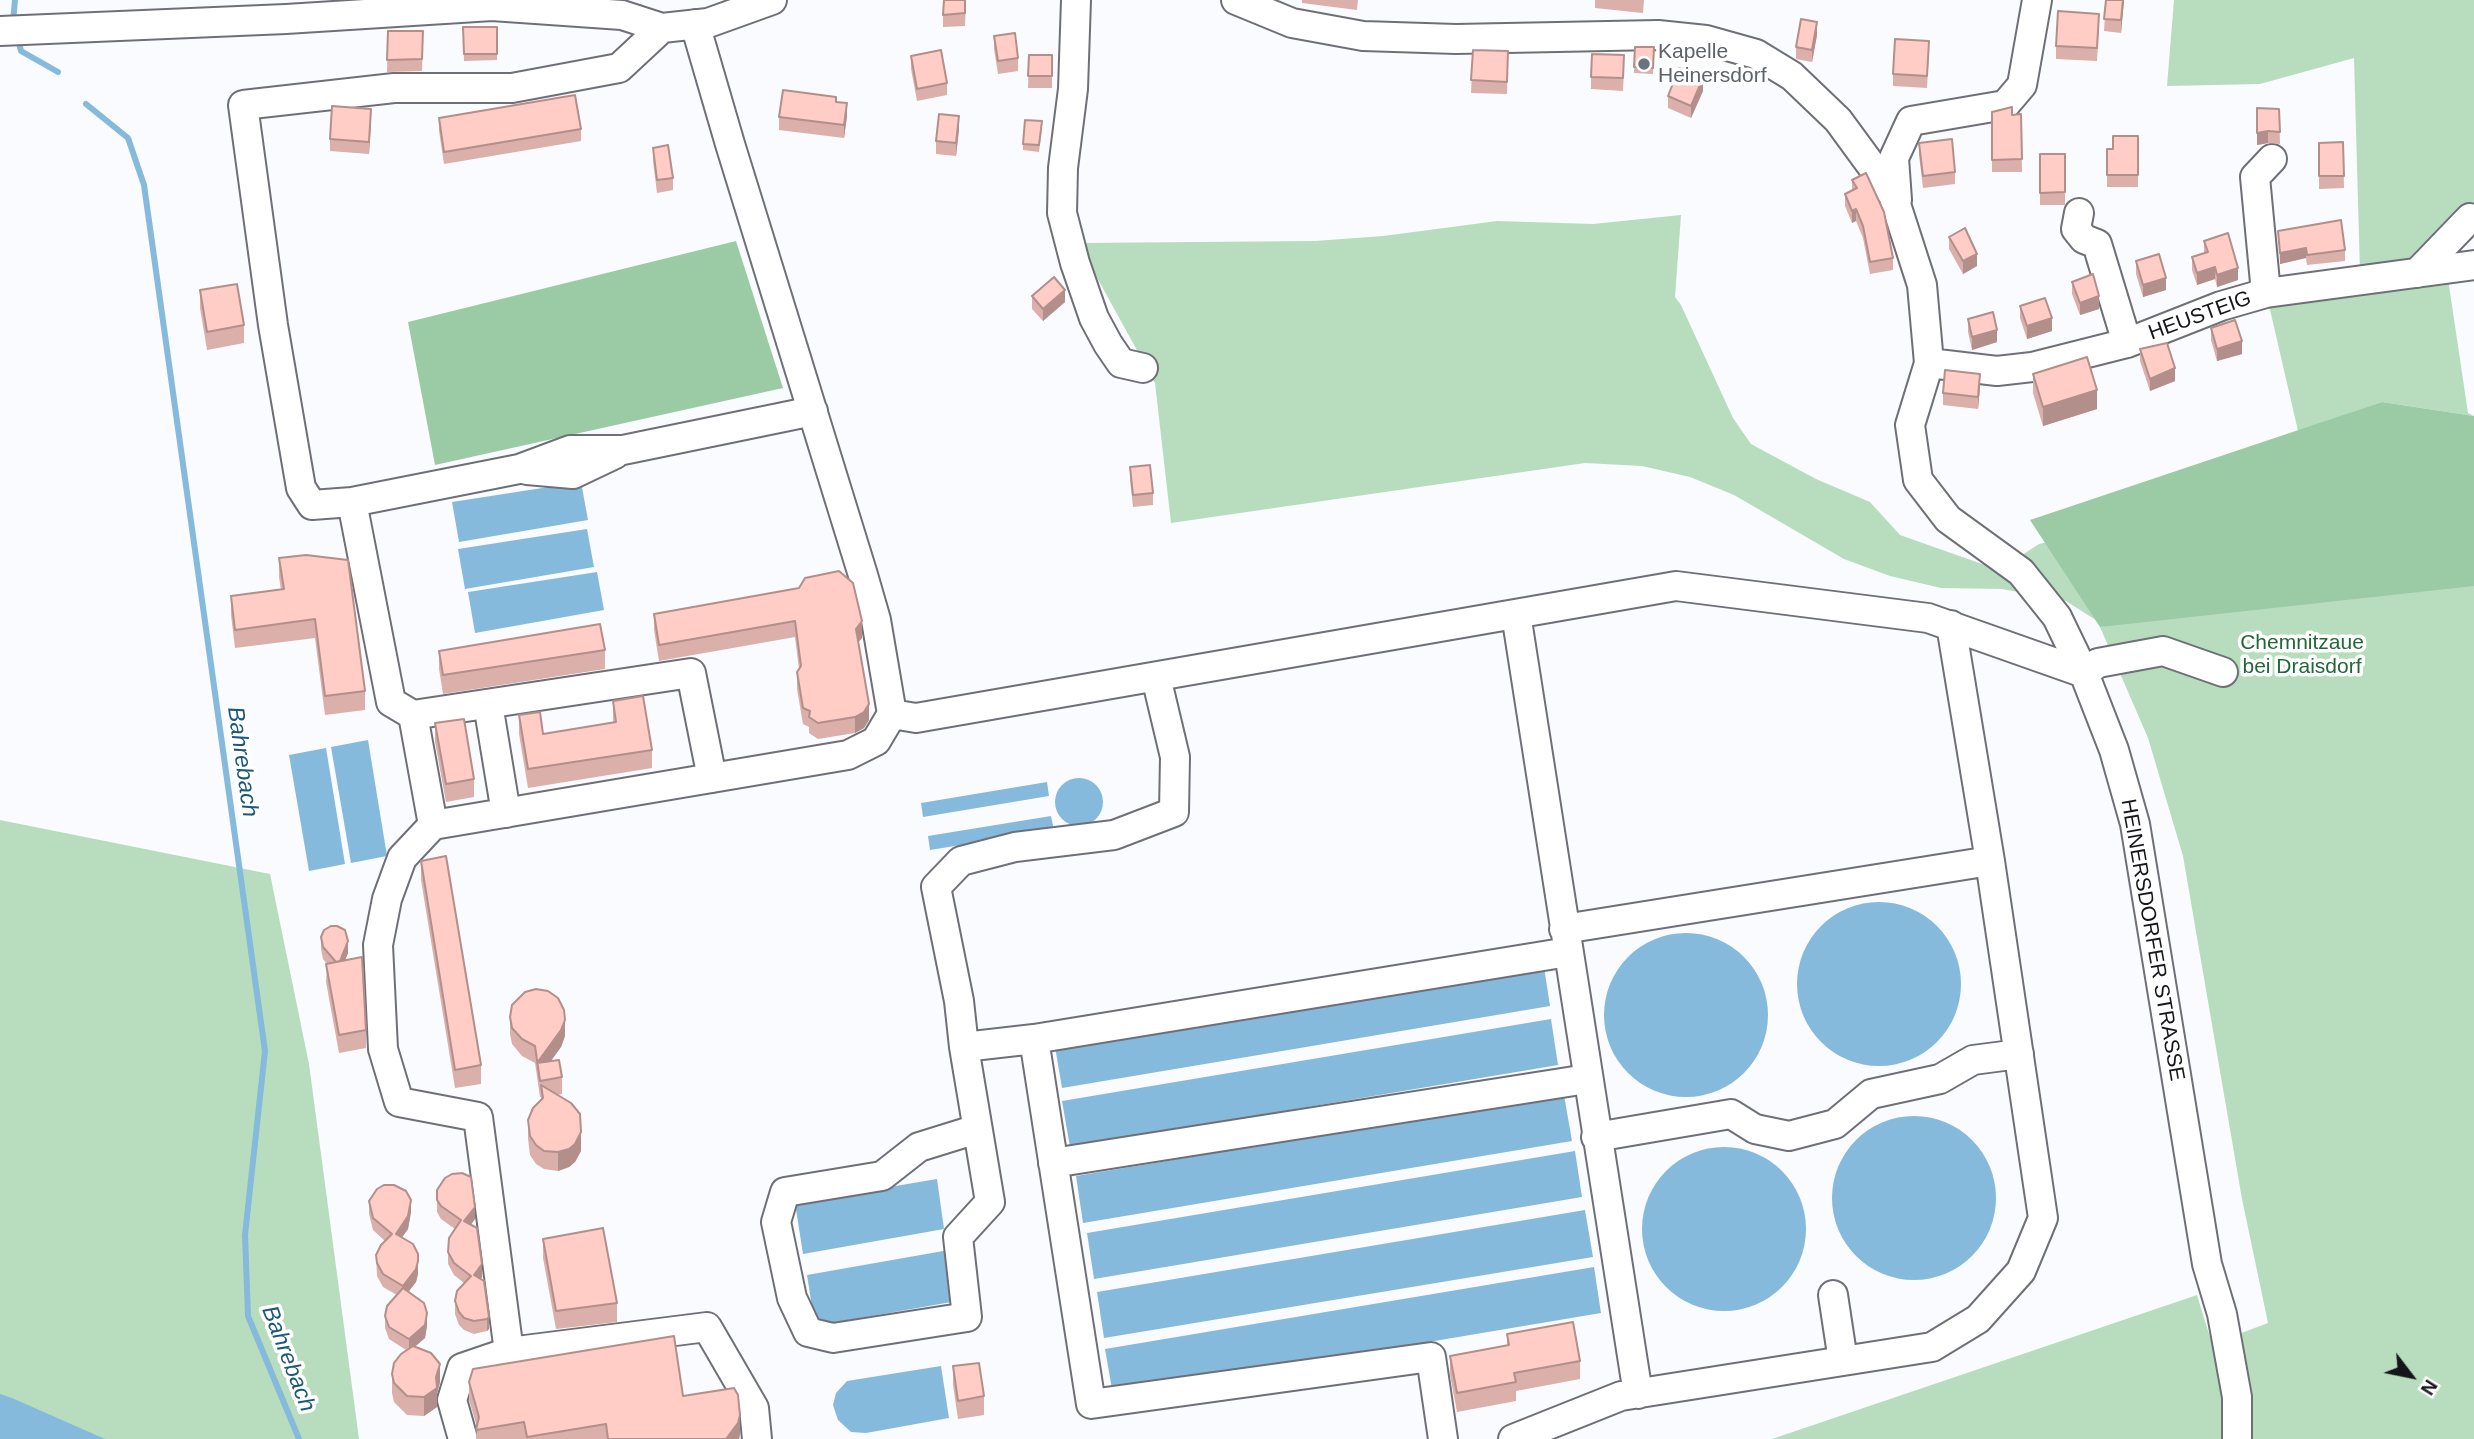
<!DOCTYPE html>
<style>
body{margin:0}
#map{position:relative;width:2474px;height:1439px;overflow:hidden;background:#fafbfe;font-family:Arial,sans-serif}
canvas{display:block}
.north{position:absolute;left:2376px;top:1341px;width:70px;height:70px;-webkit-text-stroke:5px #fff;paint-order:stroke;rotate:122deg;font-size:19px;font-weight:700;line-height:28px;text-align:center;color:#151619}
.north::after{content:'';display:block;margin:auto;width:24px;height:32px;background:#151619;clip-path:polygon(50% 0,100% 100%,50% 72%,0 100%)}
</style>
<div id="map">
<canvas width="2474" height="1439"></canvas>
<div class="north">N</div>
</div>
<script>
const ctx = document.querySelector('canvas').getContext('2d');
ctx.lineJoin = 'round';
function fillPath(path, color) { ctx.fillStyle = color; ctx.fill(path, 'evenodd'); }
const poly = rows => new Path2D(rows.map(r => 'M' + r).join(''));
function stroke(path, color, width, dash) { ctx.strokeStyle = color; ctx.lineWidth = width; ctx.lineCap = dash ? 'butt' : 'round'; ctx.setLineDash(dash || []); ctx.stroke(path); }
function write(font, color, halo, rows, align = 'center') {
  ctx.font = font + ' Arial,sans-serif'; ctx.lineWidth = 7; ctx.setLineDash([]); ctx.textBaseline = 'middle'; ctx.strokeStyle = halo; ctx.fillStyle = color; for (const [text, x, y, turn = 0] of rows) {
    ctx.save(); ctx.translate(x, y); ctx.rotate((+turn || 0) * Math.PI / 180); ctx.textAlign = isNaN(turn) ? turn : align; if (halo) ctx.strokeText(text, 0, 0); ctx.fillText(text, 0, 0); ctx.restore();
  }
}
const green = poly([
 [2174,0,2474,0,2474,201,2416,264,2360,273,2354,58,2260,84,2167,86],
 [1681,215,1675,297,1681,305,1733,418,1751,444,1816,479,1870,502,1900,535,1999,570,2039,544,2083,534,2474,493,2474,1439,1772,1439,2197,1295,2212,1344,2268,1323,2242,1199,2183,856,2148,738,2100,627,2105,626,2066,601,2002,589,1941,588,1890,576,1844,559,1734,495,1690,477,1642,466,1585,463,1171,523,1155,383,1078,243,1315,241,1383,236,1497,221,1593,224],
 [2448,279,2468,413,2474,416,2382,402,2298,431,2268,301],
 [0,820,270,874,309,1064,359,1439,0,1439]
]);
const forest = poly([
 [736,241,783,388,435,465,408,322],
 [2382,402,2474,416,2474,586,2100,627,2030,520]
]);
const water = poly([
 [581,482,588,520,459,542,452,502],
 [587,529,594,567,465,589,458,549],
 [597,572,604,610,475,633,468,592],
 [368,740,387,856,351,863,331,747],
 [326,748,345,864,309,871,289,755],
 '1055 802a24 24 0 1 1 48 0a24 24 0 1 1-48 0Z',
 [1047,782,1049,796,923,817,921,803],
 [1051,816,1054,830,930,850,928,836],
 '1797 984a82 82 0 1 1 164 0a82 82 0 1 1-164 0Z',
 '1604 1015a82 82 0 1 1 164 0a82 82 0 1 1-164 0Z',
 [1543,960,1550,1006,1062,1088,1054,1041],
 [1551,1019,1558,1065,1070,1147,1062,1101],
 [1564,1095,1572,1141,1083,1223,1076,1176],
 '1832 1198a82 82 0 1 1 164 0a82 82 0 1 1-164 0Z',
 '1642 1229a82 82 0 1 1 164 0a82 82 0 1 1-164 0Z',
 [1575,1151,1582,1197,1094,1279,1087,1233],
 [937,1179,944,1229,803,1254,795,1203],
 [1585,1210,1593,1257,1104,1338,1097,1292],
 [949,1250,957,1301,815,1326,807,1275],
 [1594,1267,1601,1313,1113,1395,1105,1349],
 [941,1366,949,1418,866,1433,851,1432,838,1420,833,1405,836,1393,847,1381],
 [0,1394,12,1398,105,1439,0,1439]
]);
const stream = poly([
 [13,22,15,0],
 [18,39,21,51,58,72],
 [86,104,128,138,144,185,265,1051,245,1235,248,1316,299,1439]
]);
const minor = poly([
 [1076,0,1073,89,1063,168,1062,213,1075,263,1094,318,1108,344,1121,363,1143,368],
 [1236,0,1292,23,1363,36,1456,39,1658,35,1706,40,1756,54,1792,76,1838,120,1893,195,1922,285,1929,363,1910,425,1918,480,1948,519,2021,572,2057,617,2084,673,2114,750,2135,824,2207,1264,2222,1314,2237,1397,2237,1439],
 [695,24,730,144,863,575,876,620,892,714,916,718,1676,586,1928,618,2084,673],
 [0,31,286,19,492,6,622,15,662,28,708,23,772,0],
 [1897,200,1894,158,1911,121,2005,105,2022,85,2037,0],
 [2079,213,2076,229,2084,239,2097,244,2127,343],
 [2417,273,2470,218],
 [2266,293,2255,177,2272,159],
 [1929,363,1997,371,2032,367,2127,343,2221,306,2266,293,2474,265],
 [527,470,573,474,615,454],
 [352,502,519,469,570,450,623,450,813,411],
 [1516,614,1638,1394],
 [2084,673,2098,663,2163,651,2223,672],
 [488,704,506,813],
 [413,715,691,673,712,778],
 [433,825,413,715,391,702,352,502,312,505,301,488,273,325,243,105,394,88,512,88,619,68,662,28],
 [1564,929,1990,861],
 [1034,1039,1568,952],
 [964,1047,1034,1039,1091,1404,1431,1357,1443,1439],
 [977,1129,919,1147,882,1176,785,1192,776,1222,792,1298,808,1332,833,1338,967,1317,958,1237,990,1202,964,1047,959,1001,936,887,961,861,1015,847,1114,835,1174,812,1175,757,1156,677],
 [1596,1137,1731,1114,1755,1129,1789,1136,1835,1124,1871,1094,1940,1079,1973,1060,2019,1054],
 [1053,1163,1587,1079],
 [1833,1295,1843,1361],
 [509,1352,707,1327,754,1408,757,1439],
 [463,1439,452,1400,462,1368,509,1352,478,1117,399,1102,383,1049,378,945,387,899,402,858,433,825,848,755,876,741,892,714],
 [1513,1439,1621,1396,1932,1347,1978,1319,2021,1271,2043,1218,1990,861,1951,625]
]);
const wall = poly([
 [966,0,965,26,943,27,943,15],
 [1302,0,1358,0,1357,10,1302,3],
 [1595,0,1644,0,1643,13,1595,8],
 [2106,0,2124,0,2121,33,2104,31],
 [2099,26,2097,61,2056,59,2056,46],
 [463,27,497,27,497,60,464,61],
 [388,31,423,31,422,71,387,72],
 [1817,35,1812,62,1796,59,1796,47],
 [994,36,1018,58,1018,71,998,74,994,49],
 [1635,47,1654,47,1653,74,1634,73],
 [1473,50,1508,51,1507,94,1471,93],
 [1929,53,1927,88,1893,86,1893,74],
 [1029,55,1052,55,1052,88,1028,88],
 [911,56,947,83,947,95,917,101,911,69],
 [1624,68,1623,91,1591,89,1591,77],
 [1703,91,1691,118,1668,108,1668,96],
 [836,102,847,116,844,138,779,130,779,117],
 [2257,108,2279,109,2280,144,2268,143,2257,145],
 [1992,112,2012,115,2021,114,2022,172,1992,172],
 [439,118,581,129,581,141,444,164,439,131],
 [371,121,369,154,330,151,330,139],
 [1042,128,1039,152,1023,150,1023,144],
 [959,129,956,156,936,154,936,141],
 [2138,136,2138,187,2107,187,2107,149,2113,149],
 [2343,142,2344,188,2319,189,2319,143],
 [1919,143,1955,172,1955,184,1923,188,1919,155],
 [653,148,673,178,673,190,657,193,653,161],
 [2040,154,2065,154,2065,205,2040,205],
 [1852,180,1893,258,1893,270,1870,274,1863,238,1856,221,1852,223,1845,206,1845,194,1852,191],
 [2278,231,2345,250,2345,261,2307,265,2306,258,2280,264],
 [1949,237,1977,266,1963,274,1949,249],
 [2204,241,2238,280,2217,287,2215,279,2197,285,2192,270,2192,257,2204,253],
 [2136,261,2166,290,2143,297,2136,274],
 [2072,282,2099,309,2080,315,2072,294],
 [200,290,244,325,244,343,207,350,200,308],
 [1032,296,1065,302,1043,321,1032,309],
 [2020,306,2052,331,2027,339,2020,318],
 [1968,319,1997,342,1972,350,1968,332],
 [2211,328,2242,354,2217,361,2211,340],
 [2140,349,2175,381,2150,391,2140,361],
 [2033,374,2097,409,2043,426,2033,393],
 [1980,387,1978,409,1943,405,1943,393],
 [1130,467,1153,493,1153,505,1133,507,1130,480],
 [279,558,365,691,365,710,325,715,315,638,235,648,231,615,231,596,281,590,279,577],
 [799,588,862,638,858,642,869,720,864,728,855,733,818,739,809,733,809,727,803,724,797,689,797,672,799,669,795,637,659,661,654,630,654,614],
 [605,650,605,669,443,694,439,669,439,651],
 [613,701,652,750,652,768,528,788,519,734,519,715,543,734,613,722],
 [435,723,474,779,474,797,446,802,435,742],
 [421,861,481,1065,481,1084,455,1088,421,880],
 [321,937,348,953,345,961,366,1030,366,1048,339,1053,326,982,327,964,323,959,321,949],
 [510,1017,565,1036,561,1047,551,1061,562,1077,562,1094,557,1095,581,1151,575,1162,569,1167,558,1171,544,1169,536,1164,530,1155,528,1139,528,1120,541,1100,541,1097,540,1097,535,1063,522,1056,512,1044,510,1034],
 [437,1190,475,1219,471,1224,482,1277,481,1279,489,1329,487,1331,474,1334,464,1330,459,1325,455,1314,455,1301,464,1283,454,1275,448,1264,448,1252,455,1229,441,1219,437,1212],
 [369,1201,411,1212,408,1229,402,1237,418,1274,416,1282,408,1292,427,1326,425,1338,415,1346,440,1382,437,1394,437,1407,424,1416,407,1415,394,1402,392,1393,392,1374,406,1350,389,1339,385,1328,385,1316,397,1295,383,1287,377,1276,376,1255,385,1241,373,1230,369,1214],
 [543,1239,617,1303,617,1322,556,1329,543,1258],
 [1507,1334,1580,1361,1580,1379,1516,1391,1516,1401,1457,1412,1450,1375,1450,1356,1507,1346],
 [953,1366,984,1396,984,1415,958,1419,953,1385],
 [469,1382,683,1396,740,1434,739,1439,476,1439,477,1427,469,1400]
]);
const shadedWall = poly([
 [2123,0,2124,0,2121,33,2121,20],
 [1817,22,1817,35,1812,62,1812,50],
 [1703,78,1703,91,1691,118,1691,106],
 [847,103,847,116,844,138,844,125],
 [371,109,371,121,369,154,369,142],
 [959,116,959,129,956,156,956,143],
 [2268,131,2268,143,2257,145,2257,133],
 [1856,209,1856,221,1852,223,1852,211],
 [2306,248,2306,258,2280,264,2280,253],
 [1977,254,1977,266,1963,274,1963,261],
 [2215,267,2215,279,2197,285,2197,273],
 [2238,268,2238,280,2217,287,2217,275],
 [2166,278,2166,290,2143,297,2143,285],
 [1065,290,1065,302,1043,321,1043,309],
 [2099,296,2099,309,2080,315,2080,303],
 [2052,318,2052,331,2027,339,2027,326],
 [1997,330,1997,342,1972,350,1972,337],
 [2242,341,2242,354,2217,361,2217,349],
 [2175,368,2175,381,2150,391,2150,379],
 [1980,374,1980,387,1978,409,1978,397],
 [2097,390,2097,409,2043,426,2043,407],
 [862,621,862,638,856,645,856,629],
 [869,704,869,720,864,728,855,733,855,717],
 [348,941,348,953,338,977,338,965],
 [565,1020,565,1036,561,1047,539,1077,537,1063],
 [581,1132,581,1151,575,1162,569,1167,558,1171,558,1152],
 [411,1200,411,1212,408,1229,396,1246,396,1234],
 [475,1207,475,1219,464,1234,464,1221],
 [418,1261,418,1274,416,1282,403,1299,403,1286],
 [482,1264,482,1277,474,1288,474,1275],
 [427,1313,427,1326,425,1338,409,1352,409,1339],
 [489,1317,489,1329,487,1331,487,1319],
 [440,1364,440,1382,437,1394,437,1407,424,1416,424,1397,436,1377],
 [740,1415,740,1434,739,1439,726,1439]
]);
const building = poly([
 [944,0,965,0,965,13,943,15,944,0],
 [2106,0,2123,0,2121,20,2104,19,2106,0],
 [2058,11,2099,14,2097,48,2056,46,2058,11],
 [1801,19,1817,22,1812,50,1796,47,1801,19],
 [463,27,497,27,497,54,464,54,463,27],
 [388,31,423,31,422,59,387,60,388,31],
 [1015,33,1018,58,998,61,994,36,1015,33],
 [1895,39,1929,41,1927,76,1893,74,1895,39],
 [1635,47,1654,47,1653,68,1634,67,1635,47],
 [941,50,947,83,917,89,911,56,941,50],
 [1473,50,1508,51,1507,82,1471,80,1473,50],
 [1592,54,1624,55,1623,78,1591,77,1592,54],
 [1029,55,1052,55,1052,76,1028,76,1029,55],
 [1679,68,1703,78,1691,106,1668,96,1679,68],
 [783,90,836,97,836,102,847,103,844,125,779,117,783,90],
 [575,95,581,129,444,152,439,118,575,95],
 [332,106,371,109,369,142,330,139,332,106],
 [2012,107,2012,115,2021,114,2022,159,1992,160,1992,112,2012,107],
 [2257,108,2279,109,2280,132,2268,131,2257,133,2257,108],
 [939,114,959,116,956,143,936,141,939,114],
 [1025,120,1042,121,1039,145,1023,144,1025,120],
 [2113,136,2138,136,2138,175,2107,175,2107,149,2113,149,2113,136],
 [1952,139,1955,172,1923,176,1919,143,1952,139],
 [2343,142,2344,176,2319,176,2319,143,2343,142],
 [668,145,673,178,657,180,653,148,668,145],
 [2040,154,2065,154,2065,192,2040,193,2040,154],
 [1866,173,1884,212,1893,258,1870,262,1863,226,1856,209,1852,211,1845,194,1857,188,1852,180,1866,173],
 [2341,220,2345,250,2307,255,2306,248,2280,253,2278,231,2341,220],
 [1965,228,1977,254,1963,261,1949,237,1965,228],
 [2228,233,2238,268,2217,275,2215,267,2197,273,2192,257,2208,252,2204,241,2228,233],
 [2159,254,2166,278,2143,285,2136,261,2159,254],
 [2093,274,2099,296,2080,303,2072,282,2093,274],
 [1054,277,1065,290,1043,309,1032,296,1054,277],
 [237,284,244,325,207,332,200,290,237,284],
 [2045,298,2052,318,2027,326,2020,306,2045,298],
 [1993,312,1997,330,1972,337,1968,319,1993,312],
 [2235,320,2242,341,2217,349,2211,328,2235,320],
 [2167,343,2175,368,2150,379,2140,349,2167,343],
 [2087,357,2097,390,2043,407,2033,374,2087,357],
 [1945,370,1980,374,1978,397,1943,393,1945,370],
 [1150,465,1153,493,1133,495,1130,467,1150,465],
 [306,555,348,560,365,691,325,696,315,619,235,630,231,596,284,589,279,558,306,555],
 [839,571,853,583,862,621,856,629,869,704,864,712,855,717,818,723,809,717,810,711,803,708,797,672,801,666,795,621,659,645,654,614,799,588,805,578,839,571],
 [600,624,605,650,443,675,439,651,600,624],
 [643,696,652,750,528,769,519,715,540,712,543,734,616,722,613,701,643,696],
 [464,719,474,779,446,784,435,723,464,719],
 [446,856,481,1065,455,1070,421,861,446,856],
 [331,926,337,926,345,930,348,941,340,961,336,962,323,947,321,937,324,930,331,926],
 [362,957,366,1030,339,1035,326,964,362,957],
 [536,989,548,991,558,998,564,1010,565,1020,561,1030,537,1063,559,1060,562,1077,540,1081,535,1046,522,1039,512,1028,510,1017,512,1005,525,992,536,989],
 [541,1085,571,1103,580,1114,581,1132,575,1144,569,1149,558,1152,544,1151,536,1145,530,1136,528,1120,533,1108,543,1098,541,1085],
 [462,1173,471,1177,475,1207,464,1221,477,1228,482,1264,474,1275,484,1281,489,1317,487,1319,474,1321,464,1318,459,1312,455,1301,457,1291,471,1276,454,1263,448,1252,449,1238,461,1220,441,1206,437,1200,437,1190,445,1178,452,1174,462,1173],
 [384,1185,394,1185,406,1191,411,1200,408,1216,396,1234,413,1244,418,1254,418,1261,416,1269,403,1286,383,1274,377,1263,376,1255,381,1245,392,1234,373,1218,369,1201,377,1189,384,1185],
 [603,1228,617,1303,556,1311,543,1239,603,1228],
 [403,1288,424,1303,427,1313,425,1325,409,1339,389,1327,385,1316,387,1306,403,1288],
 [1573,1322,1580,1361,1514,1373,1516,1382,1457,1393,1450,1356,1509,1345,1507,1334,1573,1322],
 [674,1336,683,1396,734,1388,738,1395,740,1415,738,1423,726,1439,608,1439,606,1424,527,1437,524,1422,476,1430,479,1417,469,1382,473,1369,674,1336],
 [413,1346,431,1353,440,1364,436,1377,437,1388,424,1397,407,1396,394,1383,392,1374,394,1363,401,1354,413,1346],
 [979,1363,984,1396,958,1401,953,1366,979,1363]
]);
const markers = [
 [1644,64,7,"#6b7280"]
];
const worshipNames = [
 ["Kapelle",1658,52],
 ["Heinersdorf",1658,76]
];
const streetNames = [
 ["HEUSTEIG",2200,316,-20],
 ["HEINERSDORFER STRASSE",2152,940,80]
];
const parkNames = [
 ["Chemnitzaue",2302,643],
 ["bei Draisdorf",2302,667]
];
const waterNames = [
 ["Bahrebach",242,762,82],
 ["Bahrebach",288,1359,69]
];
fillPath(green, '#b7ddbe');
fillPath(forest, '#9bcba5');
fillPath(water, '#86badc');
stroke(stream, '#86badc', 6);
stroke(minor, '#6f7077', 32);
stroke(minor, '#fff', 28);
fillPath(wall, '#dbafaa');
fillPath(shadedWall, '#b28f8b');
fillPath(building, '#ffccc6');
stroke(building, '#b28f8b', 2);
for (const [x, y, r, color] of markers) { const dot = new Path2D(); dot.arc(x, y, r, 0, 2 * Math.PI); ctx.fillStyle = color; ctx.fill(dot); stroke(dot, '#fff', 2.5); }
write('21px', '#5b616d', '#fff', worshipNames, 'left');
write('21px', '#151619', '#fff', streetNames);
write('21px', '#216737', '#fff', parkNames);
write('italic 23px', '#1b587a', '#fff', waterNames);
</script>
